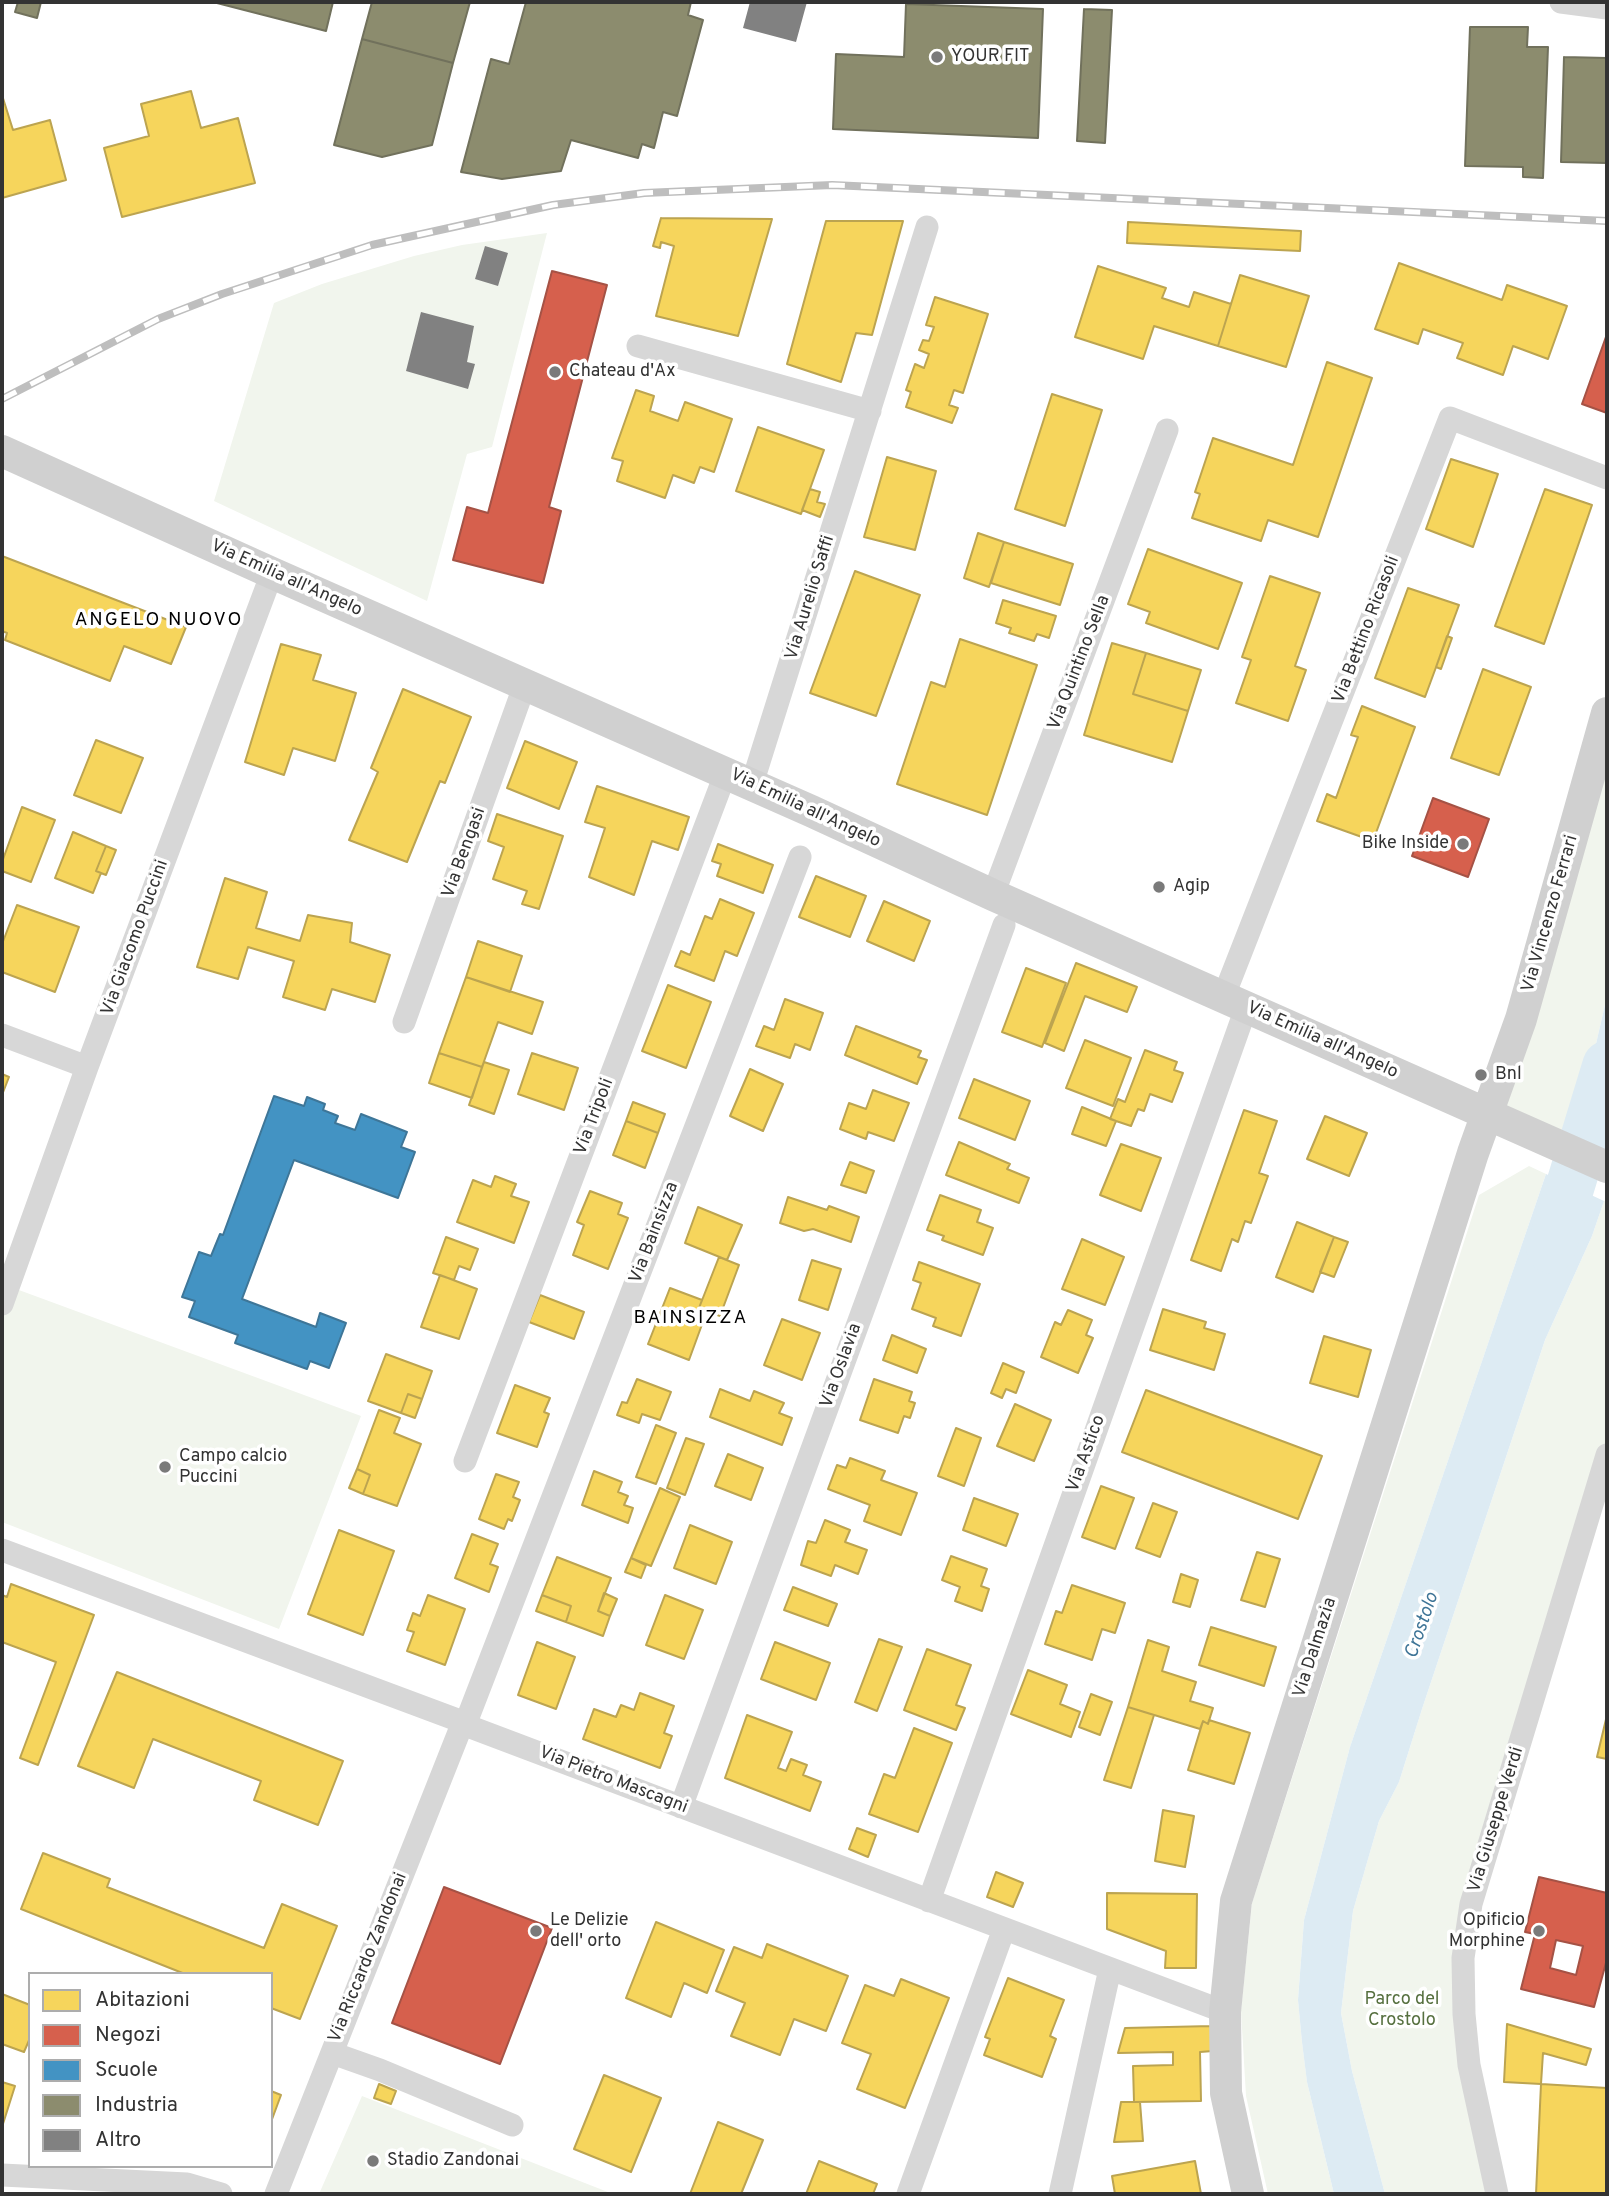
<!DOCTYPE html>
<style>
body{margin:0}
#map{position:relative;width:1609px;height:2196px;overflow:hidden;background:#fff;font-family:Overpass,sans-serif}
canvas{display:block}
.frame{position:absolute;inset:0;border:4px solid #333;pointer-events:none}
.legend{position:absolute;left:28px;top:1972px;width:245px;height:196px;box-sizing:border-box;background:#fff;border:2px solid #adadad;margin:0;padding:9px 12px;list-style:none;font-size:21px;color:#333}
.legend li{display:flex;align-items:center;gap:14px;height:35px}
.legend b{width:35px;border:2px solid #adadad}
</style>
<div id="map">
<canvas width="1609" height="2196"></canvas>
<div class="frame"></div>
<ul class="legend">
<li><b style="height:19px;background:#f6d55c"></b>Abitazioni</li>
<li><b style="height:19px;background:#d6604d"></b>Negozi</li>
<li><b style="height:19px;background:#4393c3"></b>Scuole</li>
<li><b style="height:19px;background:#8c8c6e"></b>Industria</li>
<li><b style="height:19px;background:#818181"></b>Altro</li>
</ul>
</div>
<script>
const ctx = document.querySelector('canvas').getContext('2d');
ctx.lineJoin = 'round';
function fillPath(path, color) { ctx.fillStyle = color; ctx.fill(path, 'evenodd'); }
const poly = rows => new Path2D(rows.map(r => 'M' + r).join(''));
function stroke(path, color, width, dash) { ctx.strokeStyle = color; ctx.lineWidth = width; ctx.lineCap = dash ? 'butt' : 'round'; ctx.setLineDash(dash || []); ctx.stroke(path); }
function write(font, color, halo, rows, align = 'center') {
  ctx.font = font + ' Overpass,sans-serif'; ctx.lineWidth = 7; ctx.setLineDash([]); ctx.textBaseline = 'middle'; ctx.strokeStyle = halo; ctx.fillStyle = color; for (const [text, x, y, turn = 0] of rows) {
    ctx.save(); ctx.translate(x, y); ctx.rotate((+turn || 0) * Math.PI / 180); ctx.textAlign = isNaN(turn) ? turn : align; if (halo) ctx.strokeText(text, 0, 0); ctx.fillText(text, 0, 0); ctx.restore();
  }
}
const green = poly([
 [547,233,492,447,467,454,427,601,214,501,274,303,322,284,414,256,462,245],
 [1607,713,1607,996,1580,1114,1607,1127,1607,1167,1488,1114],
 [1529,1166,1546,1174,1350,1747,1304,1920,1298,2000,1302,2042,1307,2082,1334,2194,1268,2194,1246,2096,1241,2011,1252,1903,1479,1195],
 [1604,1201,1607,1202,1607,1455,1463,1958,1497,2194,1385,2194,1352,2071,1341,2013,1353,1911,1379,1821,1399,1782,1422,1709,1545,1340,1592,1236],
 [8,1286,361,1416,279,1629,2,1522,2,1304],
 [362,2096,613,2194,319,2194]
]);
const water = poly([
 [1607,996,1607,1127,1580,1114],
 [1546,1174,1604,1201,1592,1236,1545,1340,1422,1709,1399,1782,1379,1821,1353,1911,1341,2013,1352,2071,1385,2194,1334,2194,1307,2082,1302,2042,1298,2000,1304,1920,1350,1747]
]);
const homes = poly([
 [191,91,201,128,238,118,255,183,122,217,104,148,149,136,141,104,191,91],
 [2,95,13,130,50,120,66,180,2,198,2,95],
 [661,218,772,219,738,336,656,316,674,246,661,242,660,248,653,246,661,218],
 [826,221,903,221,872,335,856,333,841,382,787,364,826,221],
 [1128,222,1301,231,1300,251,1127,243,1128,222],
 [1399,263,1502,300,1507,285,1567,306,1548,359,1513,346,1503,375,1457,358,1463,343,1423,329,1418,344,1375,329,1399,263],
 [1098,266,1166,288,1162,298,1189,307,1194,292,1231,304,1218,346,1154,326,1143,359,1075,337,1098,266],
 [1240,275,1309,296,1286,367,1218,346,1240,275],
 [935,297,988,314,963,393,954,390,949,405,958,408,952,423,906,407,911,392,906,390,915,364,924,368,929,354,919,350,923,340,929,341,934,327,926,325,935,297],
 [1327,362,1372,378,1318,537,1268,520,1261,541,1192,518,1200,494,1195,492,1213,438,1293,465,1327,362],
 [636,390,654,396,650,411,678,421,685,402,732,419,714,472,700,467,694,483,673,475,665,498,617,481,623,461,612,458,636,390],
 [1052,394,1102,410,1065,526,1015,509,1052,394],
 [758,427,824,450,801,514,736,491,758,427],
 [887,457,936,471,915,550,864,537,887,457],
 [1451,459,1498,474,1473,547,1426,529,1451,459],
 [810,489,820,492,817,502,825,504,820,517,802,510,810,489],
 [1545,489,1592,505,1544,644,1495,626,1545,489],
 [978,533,1004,542,989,587,964,578,978,533],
 [1004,542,1073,564,1060,605,991,583,1004,542],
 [1148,549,1242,583,1218,649,1146,623,1150,612,1128,604,1148,549],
 [2,556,186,627,171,664,124,646,110,681,5,640,7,633,2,631,2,556],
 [855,571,920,595,876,716,810,693,855,571],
 [1270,576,1320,593,1295,666,1306,670,1288,721,1236,703,1251,660,1242,657,1270,576],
 [1408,588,1459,605,1425,697,1375,678,1408,588],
 [1003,600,1056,616,1049,638,1037,634,1034,641,1009,633,1011,628,996,623,1003,600],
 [1447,636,1452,638,1441,669,1436,667,1447,636],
 [960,639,1037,665,987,815,897,784,931,682,945,687,960,639],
 [1112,643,1146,653,1133,694,1188,711,1172,762,1084,735,1112,643],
 [281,644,321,655,313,680,356,693,335,761,293,748,284,775,245,762,281,644],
 [1146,653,1201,670,1188,711,1133,694,1146,653],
 [1483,669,1531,687,1499,775,1451,758,1483,669],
 [403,689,471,717,445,783,440,781,407,862,349,840,378,772,371,768,403,689],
 [1362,706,1415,727,1373,841,1317,821,1327,794,1336,798,1358,737,1351,735,1362,706],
 [96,740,143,758,121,813,74,795,96,740],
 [525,741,577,762,559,809,507,788,525,741],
 [597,786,689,817,678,850,652,841,634,895,589,877,605,828,585,822,597,786],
 [22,807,55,820,31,882,2,871,2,862,22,807],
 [497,814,563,836,539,909,522,904,527,891,493,879,504,847,488,841,497,814],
 [73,832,106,846,96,871,101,873,93,893,55,878,73,832],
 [718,844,773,865,763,893,717,876,721,864,712,861,718,844],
 [106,846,116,850,106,875,96,871,106,846],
 [816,876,866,896,850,937,799,917,816,876],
 [225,878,267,892,256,928,300,941,308,915,352,923,350,942,390,955,375,1002,332,989,325,1010,283,997,294,961,248,947,238,979,197,967,225,878],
 [720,899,754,913,737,956,725,951,714,981,675,966,681,951,690,955,705,916,712,919,720,899],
 [884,901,930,921,914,961,867,941,884,901],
 [17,905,79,927,55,992,2,972,2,944,17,905],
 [478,941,522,956,510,992,466,977,478,941],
 [1076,963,1137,987,1127,1012,1085,996,1064,1051,1045,1043,1076,963],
 [1026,968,1066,983,1042,1047,1002,1032,1026,968],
 [466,977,543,1002,532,1034,498,1022,482,1067,439,1053,466,977],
 [668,985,711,1002,686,1068,642,1051,668,985],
 [785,999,823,1013,810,1050,795,1044,790,1058,756,1046,764,1026,774,1030,785,999],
 [856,1026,921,1051,918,1057,927,1060,917,1084,845,1055,856,1026],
 [1085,1040,1131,1058,1113,1106,1066,1088,1085,1040],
 [1145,1050,1177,1062,1174,1070,1183,1073,1172,1102,1150,1094,1144,1111,1138,1109,1131,1126,1110,1119,1118,1099,1125,1102,1145,1050],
 [439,1053,482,1067,472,1098,429,1083,439,1053],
 [532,1053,578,1068,564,1110,518,1094,532,1053],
 [484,1062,509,1070,494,1114,469,1105,484,1062],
 [750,1069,783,1084,763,1131,730,1116,750,1069],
 [2,1074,9,1077,2,1095,2,1074],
 [974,1079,1030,1101,1015,1140,959,1118,974,1079],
 [873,1090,909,1103,894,1141,868,1132,866,1139,840,1129,849,1103,866,1109,873,1090],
 [633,1102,665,1114,658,1133,626,1121,633,1102],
 [1082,1107,1116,1121,1106,1146,1072,1134,1082,1107],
 [1244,1110,1277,1121,1259,1173,1268,1176,1251,1223,1245,1221,1238,1242,1232,1239,1221,1271,1191,1260,1244,1110],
 [1325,1116,1367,1133,1349,1176,1307,1159,1325,1116],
 [626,1121,658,1133,645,1168,613,1155,626,1121],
 [959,1142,1010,1164,1007,1169,1029,1178,1019,1203,946,1175,959,1142],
 [1121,1144,1161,1158,1141,1211,1100,1195,1121,1144],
 [850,1162,874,1171,866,1193,841,1185,850,1162],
 [495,1176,516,1184,511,1196,529,1202,514,1243,457,1222,473,1180,491,1187,495,1176],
 [590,1191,622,1203,618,1214,628,1218,608,1269,573,1255,584,1225,577,1222,590,1191],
 [940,1195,981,1210,977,1222,993,1228,983,1255,942,1240,944,1236,927,1230,940,1195],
 [788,1197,827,1210,829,1206,859,1217,851,1242,813,1229,804,1231,780,1223,788,1197],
 [698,1207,742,1225,727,1260,685,1243,698,1207],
 [1297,1222,1334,1237,1313,1292,1276,1277,1297,1222],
 [446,1237,478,1249,470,1270,459,1266,454,1280,433,1273,446,1237],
 [1334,1237,1348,1242,1334,1277,1320,1272,1334,1237],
 [1082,1239,1124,1257,1105,1305,1062,1289,1082,1239],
 [719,1257,739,1265,720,1316,699,1308,719,1257],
 [812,1260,841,1269,828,1310,799,1300,812,1260],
 [919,1262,980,1284,961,1336,933,1326,936,1318,912,1309,921,1283,913,1280,919,1262],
 [440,1275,477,1289,459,1339,421,1327,440,1275],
 [670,1288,702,1300,696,1316,704,1319,689,1360,648,1344,670,1288],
 [540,1295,584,1312,574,1339,529,1322,540,1295],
 [1163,1309,1206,1322,1204,1328,1225,1334,1214,1370,1150,1350,1163,1309],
 [1068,1310,1092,1320,1086,1335,1093,1338,1078,1373,1041,1357,1055,1322,1061,1325,1068,1310],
 [782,1319,820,1333,802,1380,764,1365,782,1319],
 [892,1335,926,1349,917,1373,883,1360,892,1335],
 [1324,1336,1371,1350,1358,1397,1310,1383,1324,1336],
 [386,1354,432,1371,422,1399,408,1394,401,1413,368,1401,386,1354],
 [1003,1363,1024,1372,1016,1393,1006,1389,1002,1398,991,1393,1003,1363],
 [637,1379,671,1392,660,1420,642,1414,639,1423,617,1415,622,1402,627,1403,637,1379],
 [874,1379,912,1392,909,1401,915,1403,910,1418,904,1416,898,1433,860,1420,874,1379],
 [515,1385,550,1398,544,1412,549,1414,537,1447,497,1433,515,1385],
 [720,1389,750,1401,754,1391,784,1403,779,1413,792,1418,782,1445,710,1417,720,1389],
 [1146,1390,1322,1456,1298,1519,1122,1452,1146,1390],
 [408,1394,422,1399,415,1418,401,1413,408,1394],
 [1015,1404,1051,1420,1034,1461,997,1446,1015,1404],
 [379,1410,400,1418,394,1433,421,1444,397,1506,363,1494,370,1475,357,1469,379,1410],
 [656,1425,676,1433,656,1484,636,1477,656,1425],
 [956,1428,981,1438,964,1486,938,1476,956,1428],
 [686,1438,704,1444,685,1495,667,1488,686,1438],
 [728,1454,763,1468,751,1500,715,1486,728,1454],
 [850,1458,885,1471,881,1480,917,1493,901,1535,864,1521,870,1505,828,1489,837,1465,846,1468,850,1458],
 [357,1469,370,1475,363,1494,349,1488,357,1469],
 [594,1471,622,1482,618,1492,628,1496,624,1505,633,1508,628,1523,582,1505,594,1471],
 [496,1474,519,1482,513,1497,520,1500,512,1521,508,1519,504,1529,479,1519,496,1474],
 [1101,1486,1134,1498,1115,1549,1082,1537,1101,1486],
 [660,1488,680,1497,651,1566,631,1558,660,1488],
 [974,1498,1018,1514,1006,1546,963,1530,974,1498],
 [1153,1503,1177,1512,1160,1557,1136,1548,1153,1503],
 [825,1520,850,1530,845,1542,867,1550,858,1574,835,1565,831,1576,801,1565,808,1541,816,1543,825,1520],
 [690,1525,732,1542,716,1584,674,1568,690,1525],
 [339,1530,394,1551,363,1635,308,1614,339,1530],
 [472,1534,498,1544,490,1564,498,1567,489,1592,455,1578,472,1534],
 [1257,1552,1280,1559,1265,1607,1241,1600,1257,1552],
 [951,1556,987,1569,981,1586,989,1589,982,1611,955,1601,960,1587,942,1580,951,1556],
 [557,1557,611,1578,598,1611,610,1616,603,1636,566,1622,571,1606,542,1595,557,1557],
 [631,1558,646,1565,641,1578,625,1572,631,1558],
 [1181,1574,1198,1580,1190,1607,1173,1602,1181,1574],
 [11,1584,94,1615,38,1765,20,1758,56,1662,2,1642,2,1595,7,1597,11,1584],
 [1072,1585,1125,1603,1115,1633,1102,1629,1092,1660,1045,1644,1056,1611,1062,1613,1072,1585],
 [793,1587,837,1604,828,1626,784,1610,793,1587],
 [604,1593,617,1599,610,1616,598,1611,604,1593],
 [428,1595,465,1609,445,1665,407,1651,414,1632,407,1630,413,1613,420,1616,428,1595],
 [542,1595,571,1606,566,1622,536,1611,542,1595],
 [665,1595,703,1610,684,1659,646,1645,665,1595],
 [1211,1627,1276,1647,1264,1686,1199,1665,1211,1627],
 [879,1639,902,1647,877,1711,855,1702,879,1639],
 [1148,1640,1169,1647,1162,1671,1196,1682,1190,1701,1213,1708,1208,1724,1203,1721,1200,1729,1128,1707,1148,1640],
 [537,1642,575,1657,556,1709,518,1695,537,1642],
 [775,1642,830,1663,816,1700,761,1679,775,1642],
 [927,1649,971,1665,956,1705,965,1708,956,1730,904,1710,927,1649],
 [1028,1670,1067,1685,1060,1704,1080,1712,1071,1737,1011,1714,1028,1670],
 [117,1672,343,1761,318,1825,254,1800,261,1781,153,1739,134,1788,78,1766,117,1672],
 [640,1693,674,1706,664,1733,672,1736,660,1768,583,1739,594,1709,616,1717,621,1705,634,1710,640,1693],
 [1091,1694,1112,1702,1100,1735,1079,1727,1091,1694],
 [1128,1707,1154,1715,1131,1788,1104,1780,1128,1707],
 [747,1715,792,1732,778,1768,786,1771,791,1759,807,1765,803,1775,821,1782,810,1811,725,1778,747,1715],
 [1607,1715,1607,1759,1597,1757,1607,1715],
 [1209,1720,1250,1733,1234,1784,1188,1770,1203,1721,1208,1724,1209,1720],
 [914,1728,952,1743,918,1832,869,1814,884,1774,895,1778,914,1728],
 [1163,1810,1194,1816,1185,1867,1155,1861,1163,1810],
 [857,1828,876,1835,868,1857,849,1849,857,1828],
 [43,1853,110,1879,107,1887,264,1948,282,1904,337,1926,300,2019,271,2008,271,1974,185,1974,21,1909,43,1853],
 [996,1872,1023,1883,1013,1907,987,1897,996,1872],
 [1107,1893,1197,1894,1196,1968,1165,1968,1166,1951,1107,1929,1107,1893],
 [656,1922,724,1950,707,1993,684,1983,671,2017,626,1998,656,1922],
 [767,1944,848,1976,826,2031,794,2019,780,2055,731,2036,745,2003,716,1991,734,1947,762,1958,767,1944],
 [1008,1978,1064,2000,1050,2036,1056,2039,1042,2077,984,2055,990,2039,985,2037,1008,1978],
 [901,1979,949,1998,905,2108,857,2089,871,2054,842,2043,865,1985,894,1996,901,1979],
 [2,1994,30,2005,30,2038,24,2052,2,2044,2,1994],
 [1507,2024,1591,2049,1586,2065,1543,2053,1541,2084,1504,2082,1507,2024],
 [1212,2026,1213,2051,1200,2052,1201,2101,1134,2102,1133,2066,1173,2065,1173,2052,1118,2053,1125,2028,1212,2026],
 [604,2075,661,2098,631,2172,574,2149,604,2075],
 [2,2082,15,2086,2,2127,2,2082],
 [379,2084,396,2091,391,2104,374,2098,379,2084],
 [1541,2084,1607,2088,1607,2194,1536,2194,1541,2084],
 [271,2091,281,2095,271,2122,271,2091],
 [1121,2102,1140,2102,1143,2141,1114,2142,1121,2102],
 [718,2122,763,2140,741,2194,690,2194,718,2122],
 [819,2161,877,2184,873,2194,806,2194,819,2161],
 [1195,2161,1201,2194,1115,2194,1112,2176,1195,2161]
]);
const shops = poly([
 [552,271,607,285,549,507,561,511,543,583,453,560,467,507,488,513,552,271],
 [1607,334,1607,413,1582,404,1607,334],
 [1433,798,1489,819,1468,877,1412,856,1433,798],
 [1539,1877,1607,1893,1607,1959,1594,2007,1521,1989,1535,1934,1525,1932,1539,1877],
 [1556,1940,1583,1946,1576,1975,1550,1968,1556,1940],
 [444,1887,552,1928,500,2064,392,2023,444,1887]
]);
const schools = poly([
 [274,1096,304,1106,307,1097,325,1104,323,1110,338,1116,335,1123,355,1130,361,1114,407,1132,401,1147,415,1152,398,1198,294,1160,242,1299,316,1327,320,1313,346,1323,329,1368,310,1361,307,1369,235,1343,238,1335,189,1317,195,1301,182,1297,199,1252,211,1256,220,1234,223,1235,274,1096]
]);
const industry = poly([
 [18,2,41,2,37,18,15,12,18,2],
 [213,2,333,2,326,31,213,2],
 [372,2,470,2,453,63,362,39,372,2],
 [526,2,691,2,688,15,703,20,677,116,663,112,654,148,642,144,638,158,571,140,561,171,502,179,461,172,491,59,509,64,526,2],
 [906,4,1043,9,1038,138,833,129,836,54,904,57,906,4],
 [1084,9,1112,10,1105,143,1077,141,1084,9],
 [1470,27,1528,27,1527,47,1548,47,1543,178,1523,177,1523,167,1465,166,1470,27],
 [362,39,453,63,432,145,382,157,334,145,362,39],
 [1564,57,1607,58,1607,163,1561,162,1564,57]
]);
const river = poly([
 [1551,1249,1607,1065]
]);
const building = poly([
 [750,2,807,2,796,42,743,28],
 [485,246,508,253,498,286,475,279],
 [421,312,474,326,467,362,475,364,468,389,406,371]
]);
const street = poly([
 [1561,2,1607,8],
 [638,346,870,411],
 [752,784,927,227],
 [993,895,1167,430],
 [1223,998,1450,418,1607,478],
 [404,1022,525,684],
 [2,1035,87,1067],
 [2,1304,87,1067,272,573],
 [465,1461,726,772],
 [2,1550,463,1722,465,1725,1225,2012],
 [465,1725,800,857],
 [681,1807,1004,925],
 [929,1901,1246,1008],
 [332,2053,380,2070,512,2125],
 [2,2175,187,2184,221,2194],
 [276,2194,463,1722],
 [908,2194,1004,1929],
 [1060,2194,1110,1969],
 [1497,2194,1469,2065,1464,2014,1463,1958,1471,1904,1607,1455]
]);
const secondary = poly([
 [2,451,272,573,811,811,993,895,1607,1167],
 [1248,2194,1226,2093,1225,2012,1236,1901,1473,1153,1521,1019,1607,713]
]);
const rail = poly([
 [2,399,158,319,222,294,372,245,553,205,644,193,832,185,1607,221]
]);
const markers = [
 [937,57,7,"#7a7a7a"],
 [555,372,7,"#7a7a7a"],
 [1463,844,7,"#7a7a7a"],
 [1159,887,7,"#7a7a7a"],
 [1481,1075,7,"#7a7a7a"],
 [165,1467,7,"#7a7a7a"],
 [536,1931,7,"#7a7a7a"],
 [1539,1931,7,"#7a7a7a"],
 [373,2161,7,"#7a7a7a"]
];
const poiNames = [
 ["YOUR FIT",951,57],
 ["Chateau d'Ax",569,372],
 ["Bike Inside",1449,844,"right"],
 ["Agip",1173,887],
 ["Bnl",1495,1075],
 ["Campo calcio",179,1457],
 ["Puccini",179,1478],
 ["Le Delizie",550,1921],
 ["dell' orto",550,1942],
 ["Opificio",1525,1921,"right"],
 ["Morphine",1525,1942,"right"],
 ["Stadio Zandonai",387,2161]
];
const streetNames = [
 ["Via Emilia all'Angelo",286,579,24],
 ["Via Aurelio Saffi",811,598,-73],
 ["Via Bettino Ricasoli",1367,630,-69],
 ["Via Quintino Sella",1080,663,-69],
 ["Via Emilia all'Angelo",805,809,25],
 ["Via Bengasi",465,853,-70],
 ["Via Vincenzo Ferrari",1551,914,-74],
 ["Via Giacomo Puccini",136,938,-70],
 ["Via Emilia all'Angelo",1322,1041,24],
 ["Via Tripoli",595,1117,-69],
 ["Via Bainsizza",655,1233,-69],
 ["Via Oslavia",842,1366,-70],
 ["Via Astico",1087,1454,-70],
 ["Via Dalmazia",1316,1648,-72],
 ["Via Pietro Mascagni",613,1781,21],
 ["Via Giuseppe Verdi",1497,1820,-73],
 ["Via Riccardo Zandonai",369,1958,-68]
];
const parkNames = [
 ["Parco del",1402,2000],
 ["Crostolo",1402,2021]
];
const neighbourhoodNames = [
 ["ANGELO NUOVO",159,621],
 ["BAINSIZZA",691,1319]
];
const waterNames = [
 ["Crostolo",1423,1626,-71]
];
fillPath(green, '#f1f5ed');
fillPath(water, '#ddebf3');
fillPath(homes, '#f6d55c');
stroke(homes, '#bca450', 2);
fillPath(shops, '#d6604d');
stroke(shops, '#a55245', 2);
fillPath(schools, '#4393c3');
stroke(schools, '#3e7698', 2);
fillPath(industry, '#8c8c6e');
stroke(industry, '#71715c', 2);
stroke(river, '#ddebf3', 49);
fillPath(building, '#818181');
stroke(street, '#d7d7d7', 23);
stroke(secondary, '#d0d0d0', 32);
stroke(rail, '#bebebe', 8);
stroke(rail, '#fff', 5, [16]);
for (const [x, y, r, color] of markers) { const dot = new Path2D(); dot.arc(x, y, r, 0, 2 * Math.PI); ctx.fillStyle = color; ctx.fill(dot); stroke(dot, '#fff', 2.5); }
write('18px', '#333', '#fff', poiNames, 'left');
write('18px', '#333', '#fff', streetNames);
write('18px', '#56703f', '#fff', parkNames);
ctx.letterSpacing = '2px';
write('19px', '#000', '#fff', neighbourhoodNames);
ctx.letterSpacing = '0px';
write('italic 19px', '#3f7597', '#fff', waterNames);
</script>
